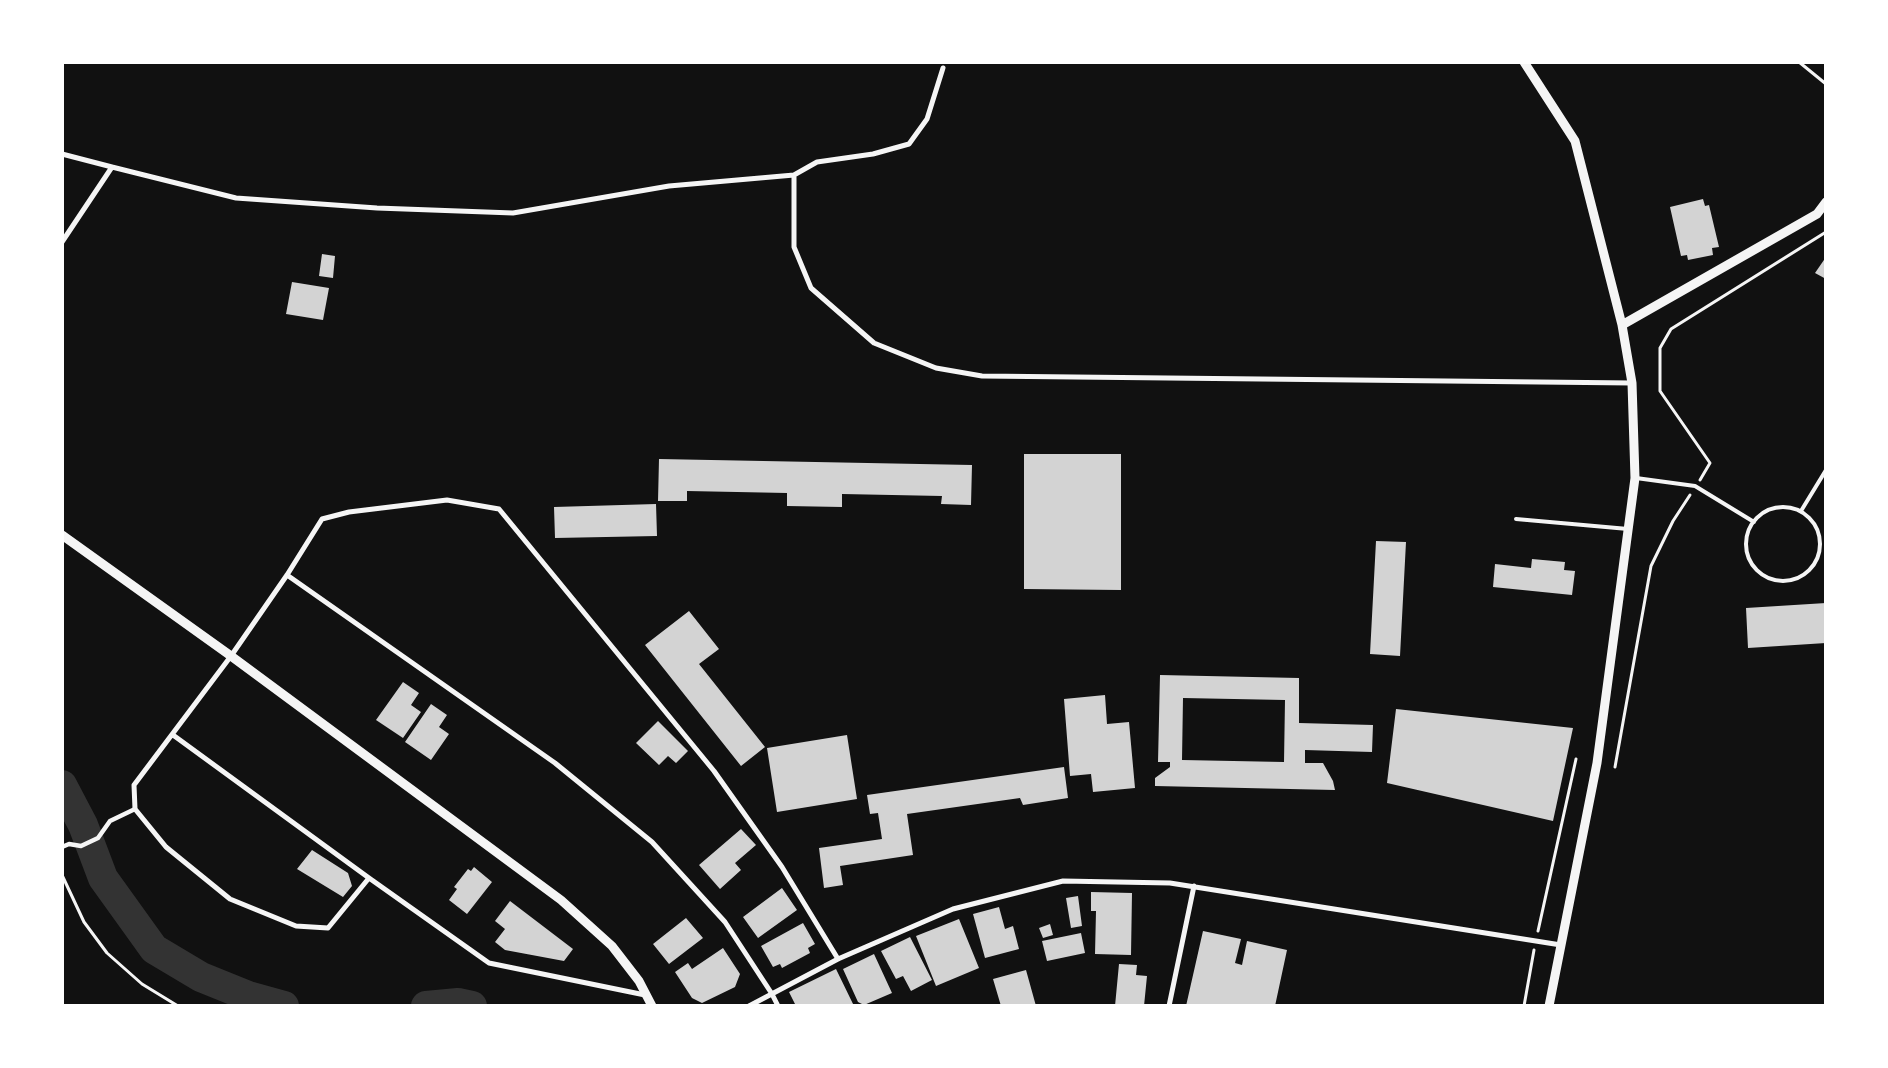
<!DOCTYPE html>
<style>
body{margin:0}
#map{position:relative;width:1888px;height:1068px;overflow:hidden;background:#111;font-family:"Space Grotesk",sans-serif}
canvas{display:block}
.frame{position:absolute;inset:0;border:64px solid #fff;pointer-events:none}
</style>
<div id="map">
<canvas width="1888" height="1068"></canvas>
<div class="frame"></div>
</div>
<script>
const ctx = document.querySelector('canvas').getContext('2d');
ctx.lineJoin = 'round';
const poly = rows => new Path2D(rows.map(r => 'M' + r).join(''));
function stroke(path, color, width, dash) { ctx.strokeStyle = color; ctx.lineWidth = width; ctx.lineCap = dash ? 'butt' : 'round'; ctx.setLineDash(dash || []); ctx.stroke(path); }
function fillPath(path, color) { ctx.fillStyle = color; ctx.fill(path, 'evenodd'); }
const river = poly([
 [62,785,83,825,103,878,154,949,201,977,248,996,284,1006],
 [426,1006,458,1003,472,1006]
]);
const building = poly([
 [1703,199,1705,206,1709,205,1719,247,1712,248,1713,255,1688,260,1687,255,1681,256,1670,207],
 [322,254,335,256,333,278,319,276],
 [1826,257,1826,279,1815,273],
 [292,282,329,288,323,320,286,314],
 [1024,454,1121,454,1121,590,1024,589],
 [659,459,972,465,971,505,941,504,942,496,842,494,842,507,787,506,787,493,687,491,687,501,658,501],
 [656,504,657,536,555,538,554,507],
 [1376,541,1406,542,1400,656,1370,654],
 [1532,559,1565,562,1564,570,1575,571,1572,595,1493,587,1495,564,1531,568],
 [1826,603,1826,643,1748,648,1746,608],
 [689,611,719,649,699,664,765,747,741,766,645,645],
 [1160,675,1299,678,1299,723,1373,725,1372,752,1305,750,1305,763,1323,763,1333,781,1335,790,1155,786,1155,778,1170,767,1170,762,1158,762],
 [1183,698,1285,700,1284,762,1182,760],
 [403,682,419,693,411,705,421,712,403,738,376,720],
 [1105,695,1107,724,1129,722,1135,788,1093,792,1091,774,1070,776,1064,699],
 [431,704,447,715,439,727,449,734,431,760,405,742],
 [1396,709,1573,728,1553,821,1387,783],
 [658,721,688,751,676,763,668,756,659,765,636,743],
 [847,735,857,799,777,812,767,748],
 [1064,767,1068,798,1023,805,1020,798,907,814,913,855,840,866,843,885,824,888,819,848,882,839,878,813,870,814,867,795],
 [741,829,756,845,735,863,741,870,720,889,699,865],
 [312,850,348,873,352,886,343,897,297,869],
 [474,867,492,882,467,914,449,900,457,889,454,887,468,869,471,871],
 [782,888,797,910,758,938,743,917],
 [1091,892,1132,893,1131,955,1095,954,1096,911,1091,911],
 [1078,896,1082,926,1071,928,1066,898],
 [510,901,573,949,564,961,505,950,495,942,505,929,495,921],
 [999,907,1005,929,1013,926,1019,949,985,958,973,914],
 [686,918,703,938,669,964,653,944],
 [959,919,979,968,936,986,916,936],
 [803,923,815,944,808,948,810,953,782,968,780,964,773,967,761,946],
 [1050,924,1053,935,1043,938,1039,928],
 [1203,931,1241,939,1235,963,1242,965,1247,941,1287,950,1275,1006,1186,1006],
 [1081,933,1085,953,1047,961,1042,941],
 [910,937,932,980,911,991,903,976,896,979,881,951],
 [723,948,740,974,735,987,702,1003,692,998,675,972,688,963,692,969],
 [874,954,892,993,864,1005,858,1002,843,969],
 [1119,964,1137,965,1136,975,1147,976,1144,1006,1115,1006],
 [836,969,854,1006,796,1006,789,992],
 [1026,970,1036,1006,1001,1006,993,979]
]);
const path = poly([
 [1799,62,1826,84],
 [1700,480,1710,463,1660,391,1660,348,1671,329,1826,232],
 [1615,767,1651,566,1673,521,1690,495],
 [62,875,84,922,107,953,142,984,178,1006],
 [1538,931,1576,759],
 [1524,1006,1534,950]
]);
const service = poly([
 [1636,478,1695,486,1754,522],
 '1746 544a37 37 0 1 1 74 0a37 37 0 1 1-74 0Z',
 [1801,511,1826,470],
 [1516,519,1628,529]
]);
const pedestrian = poly([
 [62,847,69,844,81,846,98,838,110,821,135,809]
]);
const minor = poly([
 [62,154,112,167],
 [794,175,817,162,873,154,909,144,927,119,943,68],
 [62,242,112,167,236,198,377,208,513,213,669,186,794,175,794,247,811,288,874,343,936,368,982,376,1632,383],
 [287,575,555,763,652,842,725,922,772,994,778,1006],
 [173,735,369,878,489,963,645,995],
 [369,878,328,928,296,926,230,899,166,847,135,809,134,785,231,656,287,575,322,519,349,512,447,500,499,509,714,771,782,867,838,959],
 [749,1006,838,959,953,909,1063,881,1170,883,1561,945],
 [1169,1006,1194,886]
]);
const tertiary = poly([
 [1524,62,1575,141,1622,325],
 [62,535,231,656,561,900,612,946,639,981,652,1006],
 [1549,1006,1597,763,1635,478,1632,383,1622,325,1817,214,1826,202]
]);
stroke(river, '#333', 30);
fillPath(building, '#d3d3d3');
stroke(path, '#f5f5f5', 3);
stroke(service, '#f5f5f5', 4);
stroke(pedestrian, '#f5f5f5', 4.5);
stroke(minor, '#f5f5f5', 5);
stroke(tertiary, '#f5f5f5', 9);
</script>
